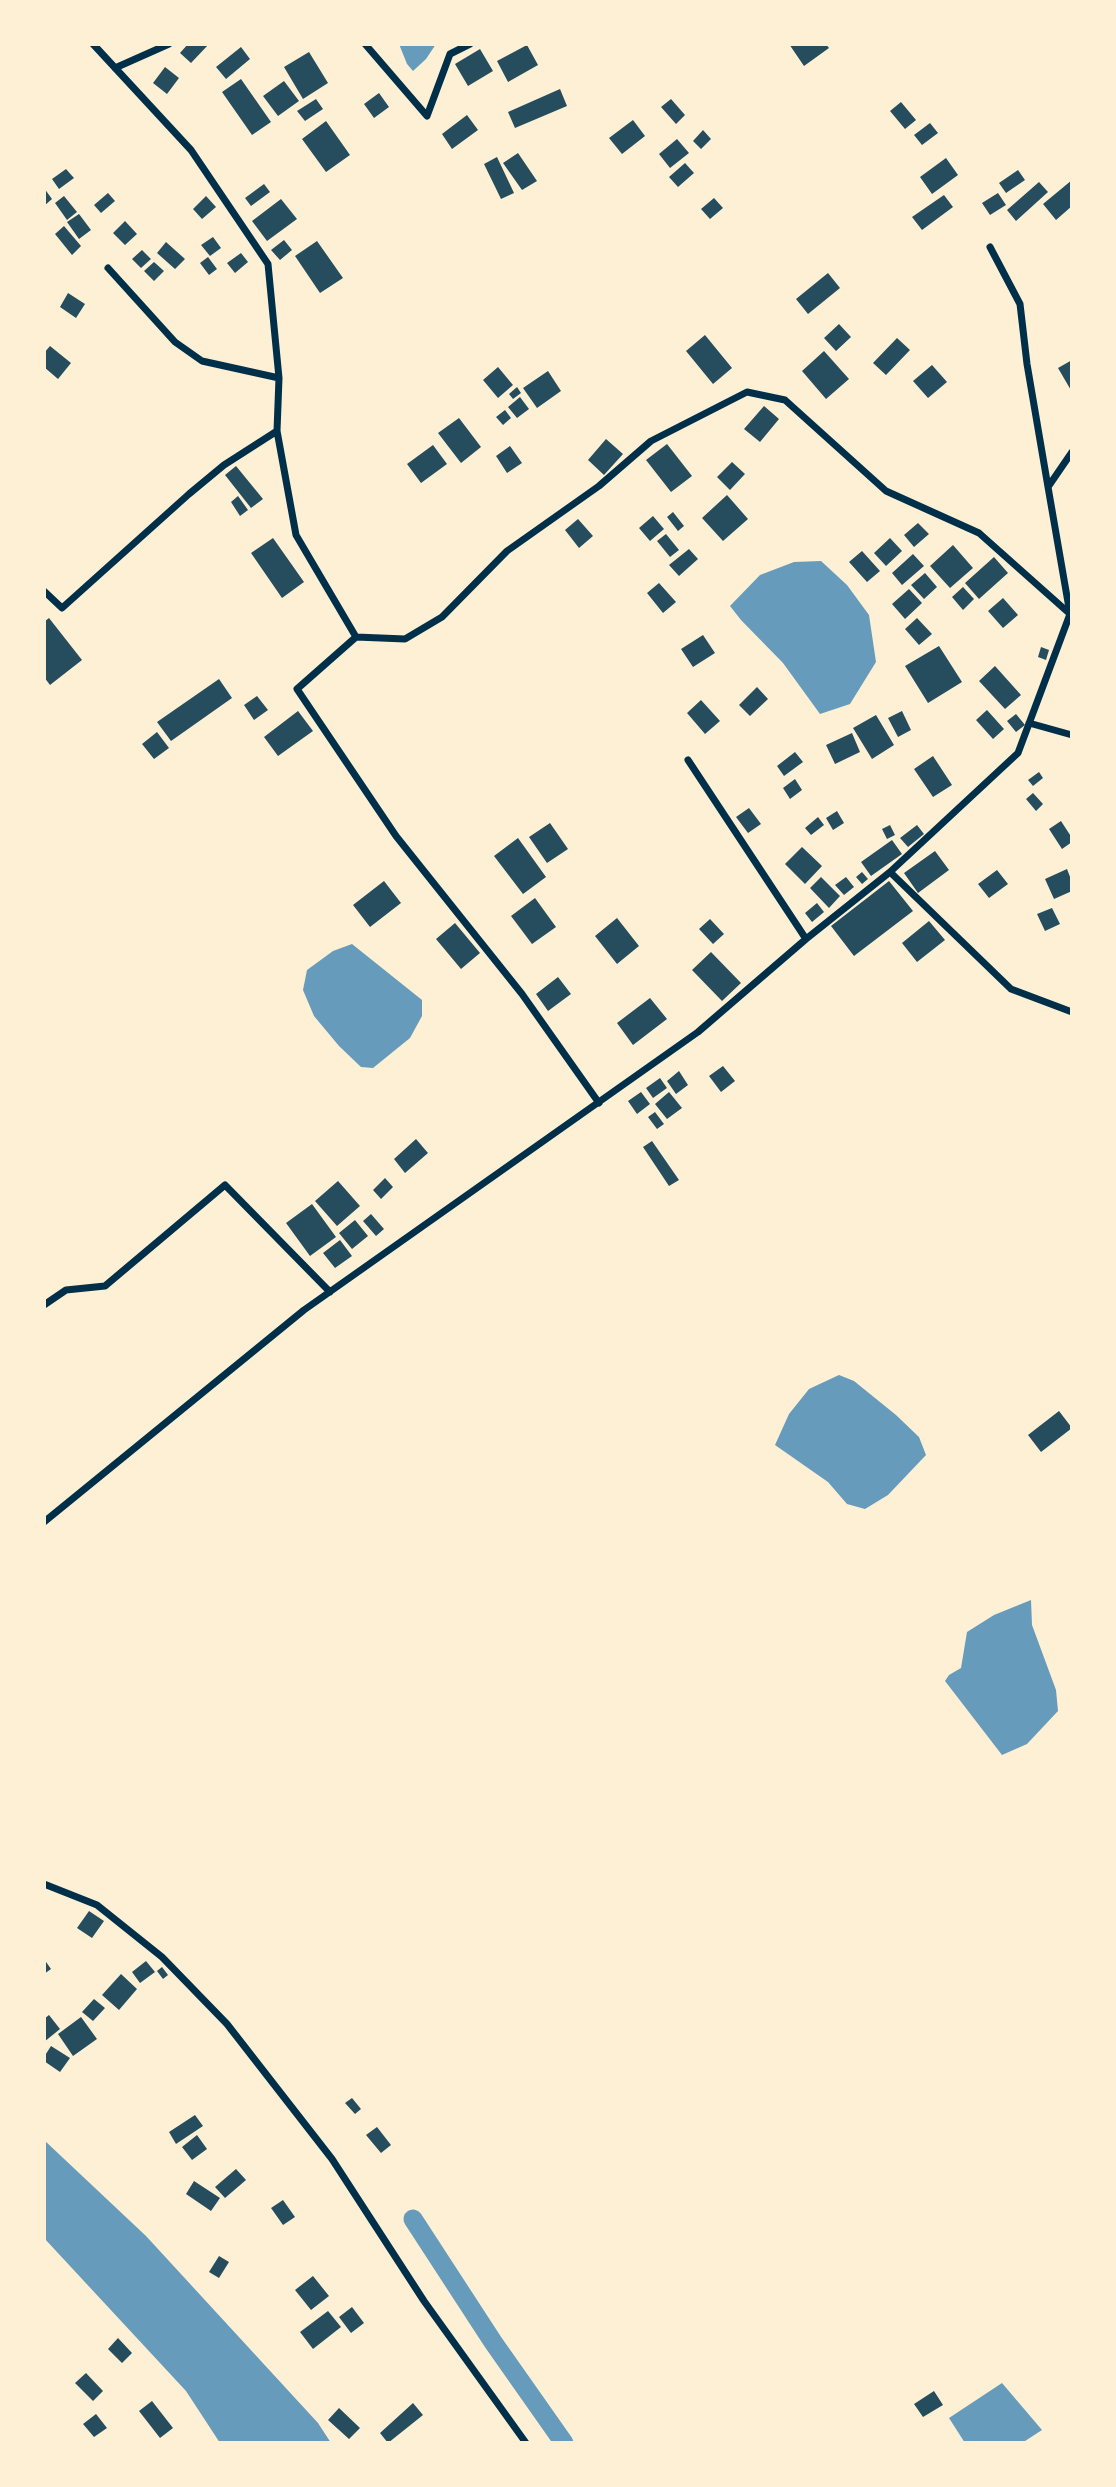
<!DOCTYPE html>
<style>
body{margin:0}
#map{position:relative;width:1116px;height:2487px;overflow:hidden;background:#fdf0d5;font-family:"Golos Text",sans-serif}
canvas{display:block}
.frame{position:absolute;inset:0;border:46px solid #fdf0d5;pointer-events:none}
</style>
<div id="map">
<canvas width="1116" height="2487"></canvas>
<div class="frame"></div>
</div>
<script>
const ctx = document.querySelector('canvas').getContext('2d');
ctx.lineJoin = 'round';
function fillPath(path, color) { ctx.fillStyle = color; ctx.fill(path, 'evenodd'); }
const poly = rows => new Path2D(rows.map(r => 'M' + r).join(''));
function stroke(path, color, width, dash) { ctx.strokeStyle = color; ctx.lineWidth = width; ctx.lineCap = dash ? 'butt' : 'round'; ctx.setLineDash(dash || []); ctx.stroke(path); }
const water = poly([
 [399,44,436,44,426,59,413,71,407,64],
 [821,561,847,585,869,615,876,662,850,704,820,714,783,663,741,620,730,606,760,575,794,562],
 [352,944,422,1000,422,1016,410,1038,373,1068,361,1067,339,1046,314,1016,303,990,307,970,333,951],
 [839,1375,854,1381,896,1415,919,1437,926,1455,888,1495,865,1509,847,1504,828,1482,775,1445,789,1414,809,1389],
 [1031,1600,1032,1625,1056,1690,1058,1711,1027,1744,1002,1755,945,1681,949,1675,961,1668,967,1632,994,1615],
 [44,2140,146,2236,318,2423,331,2443,220,2443,186,2391,44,2238],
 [1002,2383,1042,2430,1022,2443,965,2443,949,2418]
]);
const canal = poly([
 [413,2219,493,2342,564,2443]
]);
const building = poly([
 [188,44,209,44,191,63,180,53],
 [789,44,826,44,829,48,804,66],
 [527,45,538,65,508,82,497,61],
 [241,47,250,59,226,79,216,67],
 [480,49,493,71,468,86,455,64],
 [309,52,328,83,303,99,284,67],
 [165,67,179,78,167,94,153,83],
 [241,79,271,122,252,135,222,92],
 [284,81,299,101,278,116,263,96],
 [560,89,567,106,515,128,508,112],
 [379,93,389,107,374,118,364,104],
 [316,99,323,109,305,121,297,111],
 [671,99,685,115,676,124,661,107],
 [901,102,916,120,905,129,890,111],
 [467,115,478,130,452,149,442,134],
 [633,120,645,136,622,154,609,138],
 [326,121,350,155,326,172,302,139],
 [930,123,938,133,922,145,914,135],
 [703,130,711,139,701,149,693,141],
 [677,139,689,153,670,168,659,154],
 [518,153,537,181,522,190,503,163],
 [497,157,514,193,501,199,484,164],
 [946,158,958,175,932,194,920,177],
 [685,163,694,173,678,187,669,177],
 [66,169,74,178,59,189,52,179],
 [1018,170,1025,180,1006,193,999,183],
 [1072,180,1072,206,1056,220,1043,204],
 [1039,182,1048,192,1016,221,1007,210],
 [264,184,270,192,251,206,245,198],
 [44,188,52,199,44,206],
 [108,193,115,201,101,213,94,205],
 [998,193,1006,205,990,215,982,203],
 [944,195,953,207,922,230,912,217],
 [64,196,77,212,67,220,55,203],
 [206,196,216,207,202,219,193,209],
 [714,198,723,208,710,219,701,209],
 [281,199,297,219,267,241,252,221],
 [79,214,91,230,79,239,67,222],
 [125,221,137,234,125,245,113,233],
 [64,226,81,246,72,255,55,234],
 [213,237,221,248,210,256,201,245],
 [284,240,292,250,280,260,271,250],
 [317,241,343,278,320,293,295,256],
 [166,242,185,259,175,269,157,253],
 [142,250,151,259,141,268,132,259],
 [241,253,248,262,235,273,227,263],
 [208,257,217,269,209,275,200,263],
 [154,262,164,271,154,281,144,271],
 [828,273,840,288,808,314,796,299],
 [68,293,85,304,76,318,60,307],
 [839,324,851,337,836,351,824,338],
 [705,335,732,368,713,384,686,351],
 [897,338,910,350,886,375,873,363],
 [50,346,71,363,58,379,44,367,44,353],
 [824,351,849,379,826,399,802,371],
 [1072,360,1072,392,1058,368],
 [932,365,947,382,928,398,913,381],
 [498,367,513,385,498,398,483,380],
 [548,371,561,391,537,408,523,388],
 [517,387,521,393,513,399,509,394],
 [520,397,529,409,517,418,508,407],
 [764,406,779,419,760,442,744,429],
 [505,410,511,418,503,425,496,417],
 [459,418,481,447,461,463,438,433],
 [606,439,623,454,604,475,588,460],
 [667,444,692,476,671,492,646,460],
 [433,445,447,464,421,483,407,464],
 [510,446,522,463,507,473,496,456],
 [732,462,745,474,730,490,717,477],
 [236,466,263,499,251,508,225,475],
 [727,495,748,519,723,541,702,518],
 [238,496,248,510,240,516,231,502],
 [673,512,684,526,678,531,667,517],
 [653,516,664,529,650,541,639,528],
 [578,519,593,536,579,548,565,530],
 [918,523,929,534,914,547,904,535],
 [666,534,679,550,670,557,657,541],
 [273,538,304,582,282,598,251,553],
 [890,538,902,551,886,566,874,553],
 [953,545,973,568,950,588,930,566],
 [689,549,698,559,679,576,669,565],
 [862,551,880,571,867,582,849,562],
 [913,554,924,566,902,585,892,573],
 [994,557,1008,573,979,599,965,583],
 [925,573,937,587,924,599,911,585],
 [659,583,676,602,663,613,647,593],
 [963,587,974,599,963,610,952,597],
 [909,589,922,603,905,619,892,604],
 [1003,598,1018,615,1003,628,988,611],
 [49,618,82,660,50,685,44,677,44,622],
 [917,618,932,634,919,645,905,629],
 [703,635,715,653,693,667,681,649],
 [939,646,962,682,928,703,905,666],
 [1041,647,1049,650,1046,660,1038,657],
 [995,666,1021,695,1005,709,979,681],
 [219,679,232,698,171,741,157,722],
 [757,687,768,699,750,716,739,705],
 [257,696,268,710,254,720,244,705],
 [701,700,720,721,705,734,687,713],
 [987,710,1004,729,993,739,976,720],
 [298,711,313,731,278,756,264,737],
 [902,711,911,730,898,737,888,718],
 [1016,714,1025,725,1016,732,1007,721],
 [876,715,894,745,872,759,853,728],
 [157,732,169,748,154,759,142,744],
 [852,733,860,752,835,764,826,745],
 [795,752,803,762,784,776,777,766],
 [933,756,952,785,933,797,914,769],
 [1039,772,1043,778,1033,786,1028,780],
 [795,779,802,790,790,799,783,788],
 [1033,793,1043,804,1036,811,1026,799],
 [749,808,761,824,748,833,736,817],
 [837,811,844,823,833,830,826,818],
 [818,817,824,825,811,835,805,828],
 [1061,821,1072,838,1072,842,1062,849,1049,829],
 [550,823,568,849,547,863,529,837],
 [890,825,895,835,887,839,882,829],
 [917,825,924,834,908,847,900,838],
 [518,838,546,877,523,894,494,856],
 [892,840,902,854,871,876,861,862],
 [802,847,822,866,805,884,785,864],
 [935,851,949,870,918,893,904,873],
 [1067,869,1072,882,1072,891,1054,899,1045,879],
 [997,870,1008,884,989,898,978,884],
 [862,872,868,879,862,884,856,877],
 [821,877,840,896,829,908,810,888],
 [846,877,854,887,844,895,835,885],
 [384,881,401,903,370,927,353,905],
 [889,881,913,911,854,956,831,926],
 [535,898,556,927,532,944,511,916],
 [817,903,824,912,812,922,805,913],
 [1052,908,1060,924,1045,931,1037,914],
 [617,918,639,946,617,964,595,936],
 [710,919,724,934,713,944,699,929],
 [929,921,945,940,917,962,902,943],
 [455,923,480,953,461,969,436,939],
 [711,952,741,983,722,1001,692,970],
 [558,977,571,994,548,1011,536,994],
 [650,998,667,1019,633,1045,617,1023],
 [723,1066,735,1081,721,1092,709,1076],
 [679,1071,688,1085,676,1094,667,1081],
 [660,1078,667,1088,653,1098,646,1088],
 [641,1092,650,1104,637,1114,628,1101],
 [669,1092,682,1108,667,1119,655,1104],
 [655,1112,664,1124,657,1129,648,1117],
 [416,1139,428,1153,405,1173,394,1159],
 [652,1141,679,1180,669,1186,643,1147],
 [385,1178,393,1187,381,1199,373,1190],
 [338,1181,360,1206,337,1226,315,1201],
 [312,1204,336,1237,310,1256,286,1223],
 [371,1214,384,1229,376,1236,363,1221],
 [355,1220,368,1236,352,1249,339,1233],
 [340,1240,352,1256,335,1268,323,1253],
 [1059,1411,1072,1428,1041,1452,1028,1435],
 [89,1911,104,1921,92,1938,77,1928],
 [44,1959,51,1969,44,1974],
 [146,1961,155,1972,140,1983,132,1972],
 [162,1967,168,1975,163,1979,157,1971],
 [121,1974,137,1989,119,2010,102,1995],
 [94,1999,105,2008,93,2021,82,2012],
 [49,2015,60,2029,44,2042,44,2019],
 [81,2017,97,2039,73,2056,58,2034],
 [51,2046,70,2058,60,2072,44,2061,44,2057],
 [352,2098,361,2109,355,2114,345,2103],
 [195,2115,203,2126,176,2144,169,2132],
 [377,2127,391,2145,381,2153,366,2135],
 [197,2135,207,2149,192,2160,182,2147],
 [236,2169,246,2180,225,2198,215,2187],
 [194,2181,220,2198,211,2211,186,2194],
 [283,2200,295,2217,283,2225,271,2208],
 [219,2256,229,2262,219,2278,209,2272],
 [313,2276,329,2296,311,2310,295,2290],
 [352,2307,364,2323,351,2333,339,2317],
 [328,2311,341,2327,313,2349,300,2332],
 [118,2338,132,2353,122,2363,108,2349],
 [86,2373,103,2391,93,2401,75,2383],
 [934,2391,943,2405,923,2417,914,2404],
 [152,2401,173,2428,160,2438,139,2411],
 [413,2403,423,2415,388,2443,380,2433],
 [339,2408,360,2428,349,2439,328,2420],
 [96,2414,107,2428,94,2437,83,2424]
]);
const minor = poly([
 [93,44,191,150,268,264,279,378,277,431,296,535,356,637,297,689,396,836,522,994,599,1103],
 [365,44,427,116,450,54,470,44],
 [115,68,169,44],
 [990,247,1020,304,1027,364,1048,487],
 [108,268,175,342,202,361,279,378],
 [44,591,62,608,189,494,224,465,277,431],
 [356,637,405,639,442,617,507,551,599,486,651,441,747,392,785,400,886,491,979,533,1070,614],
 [1029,723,1072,735],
 [688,760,806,939],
 [890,872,1011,989,1072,1012],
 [44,1305,66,1290,105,1286,225,1185,330,1292],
 [44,1522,304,1310,698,1032,806,939,890,872,1018,753,1070,614,1048,487,1072,452],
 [44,1884,97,1905,162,1957,227,2024,332,2159,424,2301,526,2443]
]);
fillPath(water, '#669bbc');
stroke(canal, '#669bbc', 19);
fillPath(building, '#264d5e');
stroke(minor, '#003049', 7);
</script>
